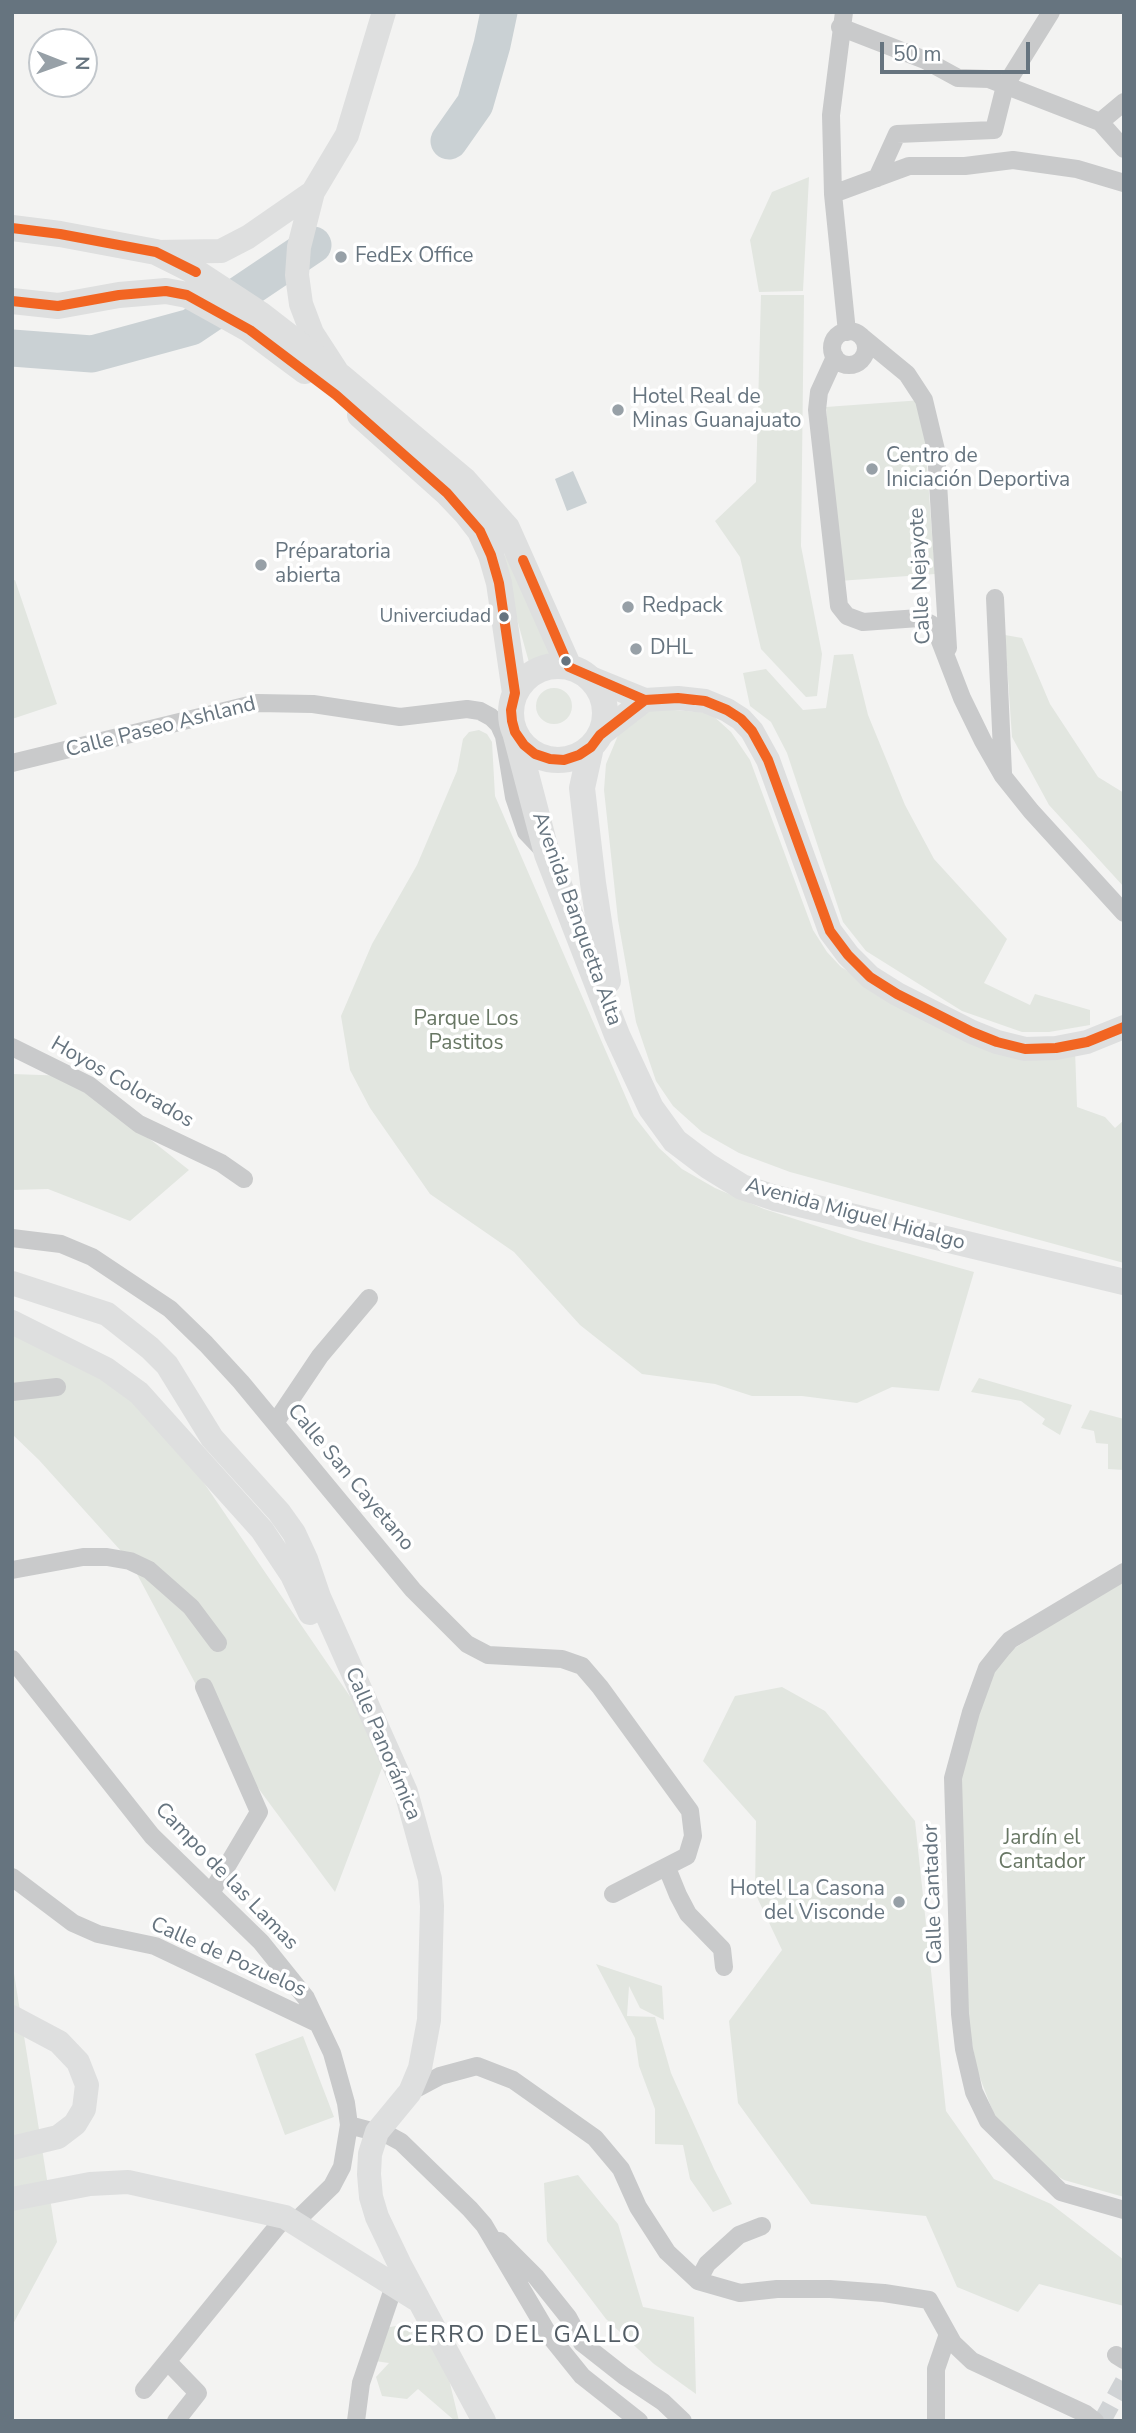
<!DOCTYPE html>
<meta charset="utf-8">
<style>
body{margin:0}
#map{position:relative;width:1136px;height:2433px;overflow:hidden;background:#f3f3f2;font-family:"Nunito Sans",sans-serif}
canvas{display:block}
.frame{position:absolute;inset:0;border:14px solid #66747f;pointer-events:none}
.north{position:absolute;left:28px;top:28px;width:70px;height:70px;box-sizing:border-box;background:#fff;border:2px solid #c2c7cc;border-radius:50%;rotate:91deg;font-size:19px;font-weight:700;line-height:28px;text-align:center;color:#66747f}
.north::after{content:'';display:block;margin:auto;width:24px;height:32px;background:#97a0a7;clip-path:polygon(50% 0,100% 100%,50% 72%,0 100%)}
.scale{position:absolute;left:880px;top:42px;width:150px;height:32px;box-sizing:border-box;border:4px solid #66747f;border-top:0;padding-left:9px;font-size:21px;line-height:24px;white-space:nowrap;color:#66747f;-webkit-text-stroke:5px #fff;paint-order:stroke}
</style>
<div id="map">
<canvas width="1136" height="2433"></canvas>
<div class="frame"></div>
<div class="north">N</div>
<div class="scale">50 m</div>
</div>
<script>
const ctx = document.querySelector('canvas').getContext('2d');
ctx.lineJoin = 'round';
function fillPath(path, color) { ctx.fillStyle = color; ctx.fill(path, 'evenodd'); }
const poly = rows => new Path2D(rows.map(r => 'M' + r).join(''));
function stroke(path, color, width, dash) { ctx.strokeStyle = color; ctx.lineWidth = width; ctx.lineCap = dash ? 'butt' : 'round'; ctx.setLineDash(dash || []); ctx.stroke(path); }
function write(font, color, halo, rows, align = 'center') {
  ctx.font = font + ' "Nunito Sans",sans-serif'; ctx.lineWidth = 7; ctx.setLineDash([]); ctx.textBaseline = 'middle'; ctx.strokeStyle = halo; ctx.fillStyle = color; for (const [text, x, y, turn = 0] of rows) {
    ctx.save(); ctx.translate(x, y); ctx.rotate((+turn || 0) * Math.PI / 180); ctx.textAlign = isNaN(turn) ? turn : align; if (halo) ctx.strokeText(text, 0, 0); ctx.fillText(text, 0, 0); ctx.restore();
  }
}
const green = poly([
 [809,177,803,291,759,292,750,240,772,192],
 [761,295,804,295,801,546,822,654,817,696,806,697,761,649,740,557,715,521,756,482],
 [922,400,935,574,839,581,826,407],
 [505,555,527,593,552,659,530,666,500,558],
 [15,580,57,704,12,719,12,581],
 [1005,635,1022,638,1050,704,1098,777,1124,793,1124,887,1049,805,1012,737],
 [853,654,868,715,905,805,934,859,1007,939,984,983,1030,1005,1035,994,1090,1010,1090,1025,1049,1032,1022,1032,962,1011,866,951,843,922,787,753,771,722,750,706,743,673,766,669,803,710,826,708,834,655],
 '536 706a18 18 0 1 1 36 0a18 18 0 1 1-36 0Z',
 [651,708,710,713,731,732,750,760,813,930,827,952,841,967,922,1017,1075,1049,1077,1107,1105,1117,1115,1128,1124,1120,1124,1263,790,1172,739,1153,702,1132,673,1106,656,1081,636,1022,618,920,604,790,606,764,619,733],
 [479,730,487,734,492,742,495,796,634,1116,659,1148,682,1169,715,1188,764,1209,863,1241,974,1272,939,1391,892,1387,857,1403,802,1396,752,1396,715,1384,642,1374,580,1325,514,1252,430,1194,370,1108,350,1070,341,1016,372,944,417,865,457,771,463,739,469,732],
 [12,1074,70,1076,189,1170,130,1221,48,1189,12,1190],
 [12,1309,152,1407,388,1752,335,1892,233,1754,130,1561,39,1460,12,1434],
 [979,1378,1072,1405,1060,1435,1042,1424,1045,1419,1021,1401,971,1392],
 [1090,1410,1124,1419,1124,1470,1108,1469,1108,1444,1096,1443,1094,1431,1081,1428],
 [1124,1579,1124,2197,1064,2180,1050,2172,996,2120,977,2070,967,2015,961,1769,988,1680,1007,1653],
 [782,1687,825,1711,915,1821,946,2111,994,2179,1051,2204,1124,2260,1124,2306,1039,2284,1018,2312,957,2287,926,2216,811,2204,738,2103,729,2021,782,1950,755,1893,756,1821,703,1761,735,1696],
 [12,1961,57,2242,12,2326],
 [596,1964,662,1986,664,2020,640,2008,629,1986,627,2016,655,2017,671,2073,714,2169,732,2204,713,2212,690,2179,683,2145,655,2144,655,2109,639,2066,635,2038],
 [303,2036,334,2117,285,2135,255,2054],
 [578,2175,618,2224,643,2307,694,2317,696,2394,654,2364,606,2319,547,2241,544,2183],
 [417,2322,448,2375,459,2421,455,2421,418,2389,407,2399,382,2396,376,2377,389,2363,375,2361,385,2328]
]);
const water = poly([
 [573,471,587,503,567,511,555,479]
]);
const river = poly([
 [449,141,475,104,492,45,499,12],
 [12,348,92,354,191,327,313,245]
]);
const streetTunnel = poly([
 [1102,2421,1124,2381]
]);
const street = poly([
 [844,12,831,115,833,194,847,332],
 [840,27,925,60,958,78,989,79,1100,122,1124,149],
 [1100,122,1124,102],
 [877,178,897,134,994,130,1005,86,1051,12],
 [833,194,909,166,965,166,1013,160,1077,169,1124,183],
 '832 348a17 17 0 1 1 34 0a17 17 0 1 1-34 0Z',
 [862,337,907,374,924,400,936,450,948,648],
 [835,357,819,392,817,410,839,606,847,616,863,622,919,618,931,624,935,628,962,698,983,741,1003,776,1031,811,1124,913],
 [995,598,1003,773],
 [12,763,257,703,313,704,400,717,467,709,480,711,491,717,499,725,504,736,514,797,526,832,544,851],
 [12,1047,89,1085,139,1124,221,1163,244,1179],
 [12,1238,61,1244,92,1257,170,1309,206,1344,241,1382,413,1590,467,1644,488,1655,562,1659,582,1666,600,1687,690,1811,693,1836,687,1856,613,1894],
 [12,1392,57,1387],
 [275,1423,320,1356,369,1298],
 [12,1570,83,1557,107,1557,130,1561,149,1570,191,1607,218,1643],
 [1124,1572,1010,1640,1003,1648,987,1668,971,1712,953,1778,960,2014,964,2049,974,2092,988,2121,1061,2192,1124,2210],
 [12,1659,152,1836,261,1942,306,1998,332,2053,346,2103,349,2125,342,2167,332,2186,295,2222],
 [204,1687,259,1812,211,1893],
 [667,1868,678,1895,688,1914,722,1949,724,1967],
 [12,1877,73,1923,98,1934,155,1946,317,2023],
 [410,2092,440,2076,477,2066,513,2080,595,2138,621,2169,638,2207,667,2252,698,2281,740,2293,777,2289,830,2289,884,2293,929,2300,953,2343,972,2361,1086,2414,1095,2421],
 [349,2125,390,2136,401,2142,470,2209,484,2225,549,2335,582,2376,639,2421],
 [500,2241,536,2277,568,2317,582,2343,624,2376,663,2402,683,2421],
 [698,2281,707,2264,739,2235,762,2226],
 [1116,2355,1124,2360],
 [168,2362,198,2393,176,2421],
 [144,2390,285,2217],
 [356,2421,361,2383,394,2286],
 [936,2421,936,2369,948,2334]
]);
const secondary = poly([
 [156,252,221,251,248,237,313,192],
 [336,370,312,333,301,304,297,275,299,247,313,192,347,135,384,12],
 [591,678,645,700,678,698,705,701,727,710,741,719,752,731,768,760,830,931,848,955,870,977,897,994,972,1032,997,1042,1025,1049,1056,1048,1087,1042,1124,1027],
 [600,735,645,700],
 [12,1283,107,1314,150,1348,167,1365,212,1438,279,1512,294,1533,306,1559,319,1597,406,1792,430,1879,432,1906,429,2020,420,2068,410,2092,377,2132,370,2154,369,2174,371,2197,377,2217,400,2265,484,2421],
 [12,1322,106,1369,139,1393,262,1530,292,1575,310,1613],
 [12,2017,59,2042,78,2062,87,2085,84,2109,75,2124,58,2137,12,2148],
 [12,2199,90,2184,128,2182,285,2217,416,2299]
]);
const primary = poly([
 [12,228,60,234,156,252,196,272,260,314,340,376,464,480,507,528,569,667],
 [12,301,58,306,119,295,166,291,187,295,250,330,305,371],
 [360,415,447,493,466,513,480,531,491,555,499,583,515,693],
 '511 713a47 47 0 1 1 94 0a47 47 0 1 1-94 0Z',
 [515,732,547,854,617,1035,651,1108,675,1141,708,1166,742,1187,775,1198,1124,1282],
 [591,747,582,788,593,883,608,981]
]);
const bus1 = poly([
 [12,228,60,234,156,252,196,272],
 [12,301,58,306,119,295,166,291,187,295,250,330,336,395,447,493,480,531,491,555,499,583,515,693,511,710,512,721,515,732,524,745,535,754,550,759,564,760,579,755,591,747,600,735,645,700,678,698,705,701,727,710,741,719,752,731,768,760,830,931,848,955,870,977,897,994,972,1032,997,1042,1025,1049,1056,1048,1087,1042,1124,1027],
 [523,560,569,667,645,700,678,698,694,700]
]);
const markers = [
 [341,257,7,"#97a0a7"],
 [618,410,7,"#97a0a7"],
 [872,469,7,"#97a0a7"],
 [261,565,7,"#97a0a7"],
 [628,607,7,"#97a0a7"],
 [504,617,6,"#66747f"],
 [636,649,7,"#97a0a7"],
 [566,661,6,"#66747f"],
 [899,1902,7,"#97a0a7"]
];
const busNames = [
 ["Univerciudad",491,617]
];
const poiNames = [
 ["FedEx Office",355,257],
 ["Hotel Real de",632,398],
 ["Minas Guanajuato",632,422],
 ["Centro de",886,457],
 ["Iniciación Deportiva",886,481],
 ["Préparatoria",275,553],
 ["abierta",275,577],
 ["Redpack",642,607],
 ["DHL",650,649],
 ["Hotel La Casona",885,1890,"right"],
 ["del Visconde",885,1914,"right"]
];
const streetNames = [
 ["Calle Nejayote",921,576,-93],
 ["Calle Paseo Ashland",161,728,-14],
 ["Avenida Banquetta Alta",576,919,70],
 ["Hoyos Colorados",122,1083,30],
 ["Avenida Miguel Hidalgo",855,1215,15],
 ["Calle San Cayetano",350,1478,50],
 ["Calle Panorámica",382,1744,67],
 ["Campo de las Lamas",226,1877,46],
 ["Calle Cantador",934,1894,-92],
 ["Calle de Pozuelos",228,1958,24]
];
const parkNames = [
 ["Parque Los",466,1020],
 ["Pastitos",466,1044],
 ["Jardín el",1042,1839],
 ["Cantador",1042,1863]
];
const quarterNames = [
 ["CERRO DEL GALLO",519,2336]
];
fillPath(green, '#e2e6e0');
fillPath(water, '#cad1d4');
stroke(river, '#cad1d4', 37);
stroke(streetTunnel, '#d0d3d5', 18, [18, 9]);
stroke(street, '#c9cacb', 18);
stroke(secondary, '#dedfdf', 24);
stroke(primary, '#dedfdf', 26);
stroke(bus1, '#f26522', 10);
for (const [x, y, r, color] of markers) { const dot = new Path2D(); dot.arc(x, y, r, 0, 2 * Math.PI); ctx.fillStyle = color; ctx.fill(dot); stroke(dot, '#fff', 2.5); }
write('19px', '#66747f', '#fff', busNames, 'right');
write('21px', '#66747f', '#fff', poiNames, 'left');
write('21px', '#66747f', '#fff', streetNames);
write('21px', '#687764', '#fff', parkNames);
ctx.letterSpacing = '2px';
write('24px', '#535d65', '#fff', quarterNames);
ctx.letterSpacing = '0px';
</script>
